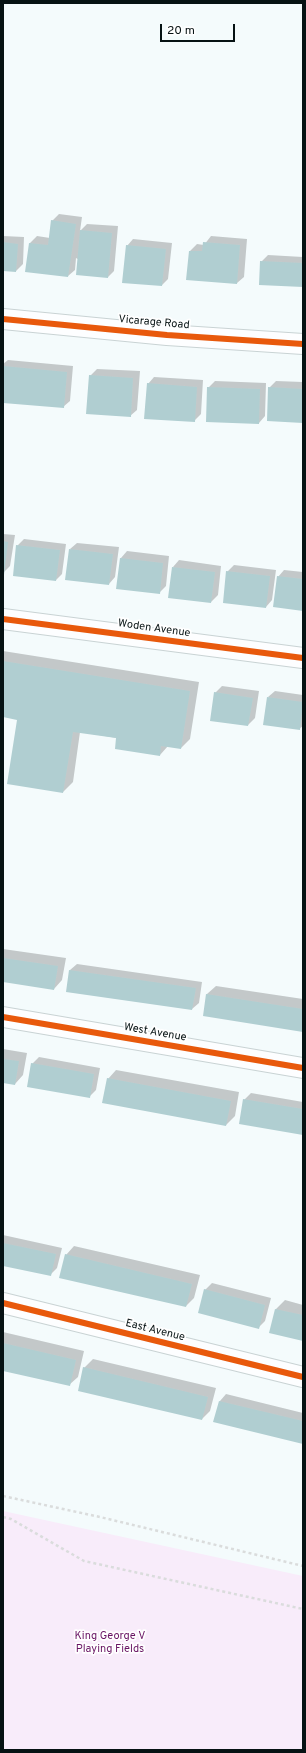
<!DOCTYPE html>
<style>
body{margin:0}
#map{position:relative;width:306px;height:1753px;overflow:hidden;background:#f4fbfc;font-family:Overpass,sans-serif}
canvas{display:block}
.frame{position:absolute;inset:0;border:4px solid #061213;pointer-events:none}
.scale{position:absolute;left:160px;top:24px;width:75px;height:18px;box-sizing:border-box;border:2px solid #061213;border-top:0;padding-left:5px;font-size:12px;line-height:14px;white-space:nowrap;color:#061213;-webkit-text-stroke:3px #fff;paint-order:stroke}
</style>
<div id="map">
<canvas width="306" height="1753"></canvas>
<div class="frame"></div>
<div class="scale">20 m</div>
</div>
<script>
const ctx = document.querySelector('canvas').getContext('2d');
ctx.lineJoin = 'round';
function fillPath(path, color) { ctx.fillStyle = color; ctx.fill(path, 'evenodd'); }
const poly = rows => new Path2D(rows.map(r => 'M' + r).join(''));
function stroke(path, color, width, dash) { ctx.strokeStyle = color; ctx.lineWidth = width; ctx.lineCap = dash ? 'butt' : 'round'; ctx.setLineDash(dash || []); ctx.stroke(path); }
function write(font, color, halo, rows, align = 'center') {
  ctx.font = font + ' Overpass,sans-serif'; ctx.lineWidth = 3.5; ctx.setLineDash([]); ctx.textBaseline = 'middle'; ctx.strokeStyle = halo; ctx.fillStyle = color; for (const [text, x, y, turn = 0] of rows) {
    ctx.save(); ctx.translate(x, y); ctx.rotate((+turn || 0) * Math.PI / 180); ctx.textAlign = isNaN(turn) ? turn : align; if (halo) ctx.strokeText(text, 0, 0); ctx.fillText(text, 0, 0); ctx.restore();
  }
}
const green = poly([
 [3,1511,303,1576,303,1750,3,1750]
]);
const shadow = poly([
 [59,214,82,217,80,231,87,224,118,226,114,271,108,277,76,258,75,270,68,276,27,271,30,243,37,236,50,238,52,221],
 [3,236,24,237,23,264,16,271,3,270],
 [211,236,247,239,244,277,237,283,190,251,197,244,204,245],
 [133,239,172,243,168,279,162,285,127,246],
 [268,255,303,257,303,286,261,262],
 [8,360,73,366,70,401,63,407,3,402,3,364],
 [97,369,140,371,137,410,130,416,90,376],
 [154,377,203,380,201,414,194,421,148,384],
 [215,381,266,383,265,416,259,423,208,388],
 [276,381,303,382,303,422,269,388],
 [3,534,15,535,10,566,4,572],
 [24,539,66,544,62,574,56,580,17,546],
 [77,543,119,547,115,577,109,584,70,549],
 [127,551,169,556,166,586,159,593,117,588,121,558],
 [179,560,221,566,218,595,211,602,173,567],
 [234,565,276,570,272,600,266,607,227,572],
 [284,570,303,572,303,610,278,577],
 [3,651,199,682,190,739,181,748,168,746,160,755,117,738,80,732,73,782,63,792,19,719,3,716],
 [222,686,259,691,255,718,248,725,215,693],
 [275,691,303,695,303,726,299,729,268,697],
 [3,949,66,958,62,980,54,989,3,981],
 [77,964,202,982,199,1003,192,1009,67,991,70,970],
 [216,986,303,999,303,1031,204,1015,207,994],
 [3,1049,27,1053,23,1075,15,1084,3,1082],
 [39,1057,100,1068,96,1090,89,1097,32,1064],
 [116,1070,239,1092,235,1116,226,1125,108,1079],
 [251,1093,303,1102,303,1134,244,1100],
 [3,1235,62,1248,57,1268,50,1275,3,1265],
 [74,1246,200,1275,194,1298,186,1306,66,1255],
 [212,1283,271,1298,265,1321,258,1328,205,1290],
 [285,1300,303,1305,303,1340,271,1332,276,1309],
 [3,1332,84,1351,78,1377,69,1385,3,1370],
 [93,1359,216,1388,210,1411,202,1419,84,1368],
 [226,1394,303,1413,303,1443,214,1421,220,1401]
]);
const building = poly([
 [51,220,76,224,68,277,25,272,29,243,48,245],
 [80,230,112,233,108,278,76,275],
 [3,242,18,244,16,272,3,271],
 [203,242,240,245,237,284,186,280,189,251,202,251],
 [126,245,166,249,162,286,122,283],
 [260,261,303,263,303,287,259,285],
 [3,366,67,372,64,408,3,403],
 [89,375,133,378,131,417,86,414],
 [147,383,197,387,195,422,144,419],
 [207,387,260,389,259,424,206,422],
 [268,387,303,389,303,423,267,421],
 [3,541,8,542,4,575,3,575],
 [16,545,60,550,56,581,13,576],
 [69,549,113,554,109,585,65,580],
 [120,558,163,563,160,594,116,589],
 [172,567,215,572,211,603,168,598],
 [226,571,270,576,266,608,223,603],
 [277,576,303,579,303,611,273,607],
 [3,661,190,691,181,749,161,746,160,756,115,749,116,738,73,732,63,793,7,784,17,720,3,717],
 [214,692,253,698,248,726,210,721],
 [267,697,303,702,300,730,263,725],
 [3,958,58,966,54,990,3,982],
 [69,970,196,988,192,1010,66,992],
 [206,994,303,1009,303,1032,203,1016],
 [3,1059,19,1061,15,1085,3,1083],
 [31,1063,94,1074,90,1098,27,1087],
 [107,1078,231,1101,226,1126,102,1103],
 [243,1099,303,1109,303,1135,239,1124],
 [3,1243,56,1254,51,1276,3,1266],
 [65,1254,192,1284,186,1307,59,1278],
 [204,1289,265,1305,259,1329,198,1313],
 [275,1309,303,1315,303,1341,269,1333],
 [3,1343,76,1360,70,1386,3,1371],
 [83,1367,208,1397,202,1420,78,1391],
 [219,1401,303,1421,303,1444,213,1422]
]);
const path = poly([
 [3,1496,100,1517,303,1566],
 [3,1517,11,1519,84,1561,303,1609]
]);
const street = poly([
 [3,319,167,335,303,344],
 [3,619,303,658],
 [3,1017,303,1068],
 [3,1303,303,1377]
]);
const cycleway = poly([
 [3,319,167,335,303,344],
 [3,619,303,658],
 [3,1017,303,1068],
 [3,1303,303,1377]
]);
const streetNames = [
 ["Vicarage Road",154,323,5],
 ["Woden Avenue",154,629,8],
 ["West Avenue",155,1033,10],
 ["East Avenue",155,1331,14]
];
const parkNames = [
 ["King George V",110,1637],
 ["Playing Fields",110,1650]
];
fillPath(green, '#f8ecfa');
fillPath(shadow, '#0003');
fillPath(building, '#b0ced1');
stroke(street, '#c9d3d4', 22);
stroke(path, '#dadcdc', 2.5, [3, 3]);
stroke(street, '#fdfeff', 20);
stroke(cycleway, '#e8590c', 6);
write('11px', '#061213', '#fff', streetNames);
write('11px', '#681463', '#fff', parkNames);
</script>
